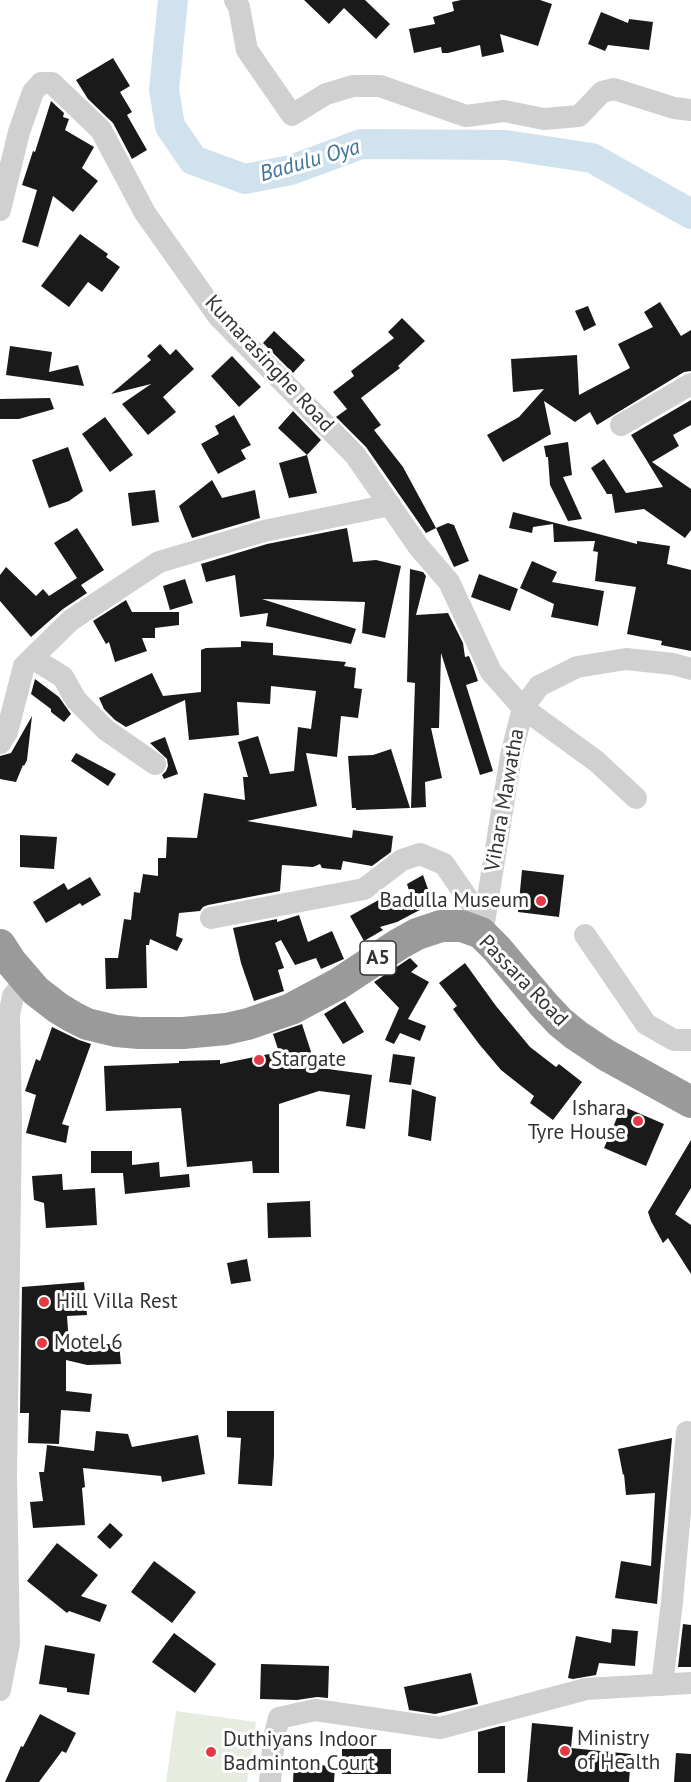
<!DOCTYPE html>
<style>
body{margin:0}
canvas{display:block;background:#fff}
</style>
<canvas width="691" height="1782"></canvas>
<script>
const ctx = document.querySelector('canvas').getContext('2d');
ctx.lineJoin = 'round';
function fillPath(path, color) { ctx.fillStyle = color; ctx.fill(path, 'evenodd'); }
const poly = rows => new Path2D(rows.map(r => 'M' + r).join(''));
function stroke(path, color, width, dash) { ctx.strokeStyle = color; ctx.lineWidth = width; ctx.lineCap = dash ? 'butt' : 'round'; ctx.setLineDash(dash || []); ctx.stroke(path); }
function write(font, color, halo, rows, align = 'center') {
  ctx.font = font + ' "PT Sans",sans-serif'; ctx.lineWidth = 6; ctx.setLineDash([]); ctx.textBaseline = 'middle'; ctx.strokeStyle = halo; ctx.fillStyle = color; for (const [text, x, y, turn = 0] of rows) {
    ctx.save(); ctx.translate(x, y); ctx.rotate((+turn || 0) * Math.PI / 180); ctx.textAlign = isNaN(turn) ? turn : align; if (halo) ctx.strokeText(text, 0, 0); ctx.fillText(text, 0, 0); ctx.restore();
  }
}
const green = poly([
 [176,1711,256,1722,247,1782,166,1782]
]);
const river = poly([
 [173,0,164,90,170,126,193,160,245,179,291,170,361,144,506,145,592,158,691,214]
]);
const building = poly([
 [304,0,365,0,390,24,376,39,344,8,329,24],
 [461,0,540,0,552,4,538,46,500,34,504,52,482,57,480,45,448,53,442,53,441,47,414,53,409,29,435,24,433,17,454,11,452,2],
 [601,12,628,23,629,19,653,22,649,50,608,45,605,51,588,44],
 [113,58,130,86,120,92,132,112,127,115,147,150,132,159,113,123,88,99,76,80],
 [51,101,64,113,63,117,69,119,65,130,94,147,82,168,98,181,73,212,53,196,38,247,22,242,37,190,22,185,33,151,35,152],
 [80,234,108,254,106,257,120,267,102,292,88,282,69,307,41,286],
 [660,302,681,336,691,330,691,371,684,372,597,425,590,412,575,422,544,401,551,434,503,462,487,435,519,417,544,389,513,392,511,359,577,355,579,395,630,368,618,344,653,327,644,312],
 [588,306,596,325,584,331,575,311],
 [402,318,425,341,398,366,400,368,361,398,381,425,374,430,403,467,436,528,426,533,366,447,336,417,347,409,333,392,354,376,351,371,394,338,388,332],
 [274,331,305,360,293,373,263,343],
 [160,344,170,355,176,349,194,369,163,397,176,412,148,435,122,404,151,384,111,394,151,360,147,356],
 [10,346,52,352,49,372,78,365,84,386,6,375],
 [232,356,261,387,239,407,211,376],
 [50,398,54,409,19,419,0,419,0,399],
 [691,400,691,425,673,435,679,446,652,462,691,489,691,530,685,538,644,509,615,513,612,494,607,494,591,468,604,459,626,493,663,487,631,435],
 [293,411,321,440,307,455,278,428],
 [234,415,251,445,241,450,246,459,218,474,201,444,219,434,215,426],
 [105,417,133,455,110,472,82,434],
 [568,442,572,475,563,477,582,519,568,521,550,485,548,457,546,457,544,446],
 [68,447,83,491,69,501,49,508,32,460],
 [307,455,317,493,289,498,279,463],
 [212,480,222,498,255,490,260,518,192,538,179,506],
 [155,490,159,522,132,526,128,493],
 [513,512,637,544,637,541,670,546,667,564,691,570,691,651,661,645,662,641,627,634,636,587,595,581,598,552,593,551,595,541,554,542,553,524,533,527,532,533,509,528],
 [448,523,454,525,469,561,454,567,436,528],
 [77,528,104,570,81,585,87,593,63,609,31,637,0,601,0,575,6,567,36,596,43,589,49,596,77,578,54,543],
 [347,528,353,562,376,560,401,566,385,638,362,633,365,602,262,599,356,629,351,644,266,626,268,613,240,617,235,575,206,582,201,564,267,544],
 [532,561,557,572,552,582,604,591,598,626,551,617,554,604,520,588],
 [410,569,423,572,426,576,416,615,448,613,463,643,465,657,469,656,473,666,478,681,466,685,493,771,480,775,441,653,439,728,431,728,442,778,425,782,426,807,411,808,415,683,407,682],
 [479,574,518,589,510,611,471,597],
 [185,579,193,603,170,610,163,586],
 [126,600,132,612,179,612,179,625,155,628,155,638,142,638,147,651,115,662,109,642,106,644,93,621],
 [241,641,273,643,273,655,346,662,344,666,356,668,354,688,362,689,358,718,341,716,337,757,306,753,317,806,247,821,352,838,353,830,393,836,391,852,372,866,343,861,341,870,322,868,320,864,313,867,282,865,280,891,208,905,203,907,200,911,179,913,176,936,183,939,177,951,150,939,149,945,146,945,147,988,106,989,105,958,118,958,124,919,131,920,134,892,140,893,143,874,158,876,158,858,166,858,167,837,197,838,204,793,245,800,243,777,248,777,238,742,258,736,270,774,294,771,298,727,311,729,316,691,271,686,270,704,237,702,239,735,189,740,185,700,126,727,115,720,104,709,99,698,152,673,163,696,201,692,201,650,206,648,241,647],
 [35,679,59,697,71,714,64,722,51,712,51,709,31,694],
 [32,716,27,760,24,766,23,765,16,782,0,779,0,756,11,753],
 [165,737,178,774,164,779,162,775,166,771,168,766,167,759,150,743],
 [391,749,410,808,356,810,356,808,352,808,348,756,373,755],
 [76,753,116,774,108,786,71,761],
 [20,835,57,837,54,869,20,867],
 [522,870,564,875,559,917,518,912],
 [423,875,433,903,397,922,380,927,383,930,364,941,350,916,384,897,388,904,411,897,407,884],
 [90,877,101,895,82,906,80,903,46,923,33,902,64,883,68,890],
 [299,915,308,942,332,931,344,959,321,969,316,958,295,965,281,940,275,943,284,968,278,970,284,991,254,1001,241,963,233,928,277,919,277,922],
 [410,958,418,966,411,972,429,982,408,1019,426,1026,420,1041,400,1033,394,1044,385,1040,399,1008,374,982],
 [465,963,496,1006,530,1047,556,1067,559,1064,582,1082,553,1120,530,1103,534,1096,501,1070,479,1044,453,1009,457,1006,439,983],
 [345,1001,364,1032,343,1044,324,1014],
 [302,1024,314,1061,306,1066,372,1075,365,1129,346,1126,350,1095,319,1091,279,1104,279,1173,253,1173,252,1161,187,1167,181,1108,106,1111,104,1066,179,1063,179,1061,220,1060,220,1064,279,1052,273,1034],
 [52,1027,79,1040,91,1044,62,1124,69,1126,66,1143,26,1133,36,1095,25,1091,36,1059,40,1061],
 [393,1054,415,1057,411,1085,389,1082],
 [412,1089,436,1097,431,1141,408,1136],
 [622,1106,664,1124,646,1166,604,1148],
 [691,1140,691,1188,675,1214,691,1225,691,1274,668,1238,663,1243,651,1221,648,1212],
 [91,1151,132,1151,132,1165,159,1162,160,1177,189,1174,190,1187,125,1194,123,1173,91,1173],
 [62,1174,63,1190,95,1188,97,1225,46,1228,44,1203,34,1200,32,1176],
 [310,1201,311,1237,268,1238,267,1203],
 [247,1259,251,1281,231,1284,227,1263],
 [84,1282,87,1315,67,1316,69,1344,89,1344,89,1346,119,1343,121,1364,87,1365,66,1360,66,1391,92,1394,90,1412,61,1410,59,1444,28,1443,29,1413,20,1413,22,1287],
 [227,1411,274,1411,274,1456,272,1486,238,1484,241,1438,227,1437],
 [96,1431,128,1434,132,1447,198,1435,205,1474,162,1482,161,1476,83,1468,85,1487,82,1488,85,1525,33,1528,30,1502,43,1501,39,1472,44,1472,47,1445,94,1451],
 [672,1438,657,1604,615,1598,621,1561,651,1566,655,1493,626,1495,624,1474,623,1475,618,1449],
 [110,1523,123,1535,110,1549,97,1537],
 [57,1543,98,1575,81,1596,107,1605,100,1622,69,1611,67,1613,27,1581],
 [154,1561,196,1592,172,1623,131,1592],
 [683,1624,691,1625,691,1667,678,1667],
 [612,1629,638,1631,635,1666,599,1663,596,1675,573,1679,568,1678,576,1636,611,1643],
 [174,1633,216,1664,195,1693,152,1662],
 [45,1645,95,1654,89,1695,67,1692,67,1688,39,1684],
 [261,1664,329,1666,328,1698,317,1697,297,1700,260,1699],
 [471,1673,478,1704,435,1714,409,1710,404,1687],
 [40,1714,76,1733,66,1753,62,1751,39,1782,5,1782,21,1746,23,1747],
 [532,1723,573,1727,571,1748,631,1754,629,1782,527,1782],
 [501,1726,505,1726,505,1773,478,1773,478,1732],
 [342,1749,391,1749,391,1774,342,1774],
 [676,1753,691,1754,691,1782,674,1782],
 [294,1764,335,1766,334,1782,293,1782]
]);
const minor = poly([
 [235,0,239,7,247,50,292,115,326,94,353,86,380,86,466,116,504,111,544,119,579,116,602,92,614,89,674,108,691,110],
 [0,210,19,132,33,92,41,83,52,83,101,130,145,213,218,316,355,455,418,546,449,582,491,672,523,708,596,761,636,798],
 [621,425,691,384],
 [32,658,63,677,76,700,106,730,155,764],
 [0,743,7,732,24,666,71,620,159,562,264,531,390,505],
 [211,918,364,889,402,860,420,854,444,864,484,922],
 [481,933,484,922,511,756,523,708,539,686,577,667,626,659,673,664,691,669],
 [585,935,646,1024,674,1040,691,1040],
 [662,1685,672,1602,687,1432],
 [0,1690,9,1644,6,1477,11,1122,9,1015,13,996,26,980],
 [270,1782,274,1738,279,1718,315,1710,440,1728,586,1689,691,1683]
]);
const highway = poly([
 [0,945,11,962,36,991,58,1008,73,1017,87,1024,116,1031,139,1033,183,1033,226,1029,248,1024,291,1009,338,984,399,944,417,934,441,926,462,926,481,933,497,949,544,1005,560,1022,576,1035,606,1055,691,1102]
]);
const markers = [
 [541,901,6,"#e63946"],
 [259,1060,6,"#e63946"],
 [638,1121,6,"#e63946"],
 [44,1302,6,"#e63946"],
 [42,1343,6,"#e63946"],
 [565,1751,6,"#e63946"],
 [211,1752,6,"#e63946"]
];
const shields = [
 [378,958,36]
];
const shieldNames = [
 ["A5",378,958]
];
const streetNames = [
 ["Kumarasinghe Road",269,364,47],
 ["Vihara Mawatha",505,800,-80],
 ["Passara Road",523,981,46]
];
const poiNames = [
 ["Badulla Museum",529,901,"right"],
 ["Stargate",271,1060],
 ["Ishara",626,1109,"right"],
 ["Tyre House",626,1133,"right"],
 ["Hill Villa Rest",56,1302],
 ["Motel 6",54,1343],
 ["Ministry",577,1739],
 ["of Health",577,1763],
 ["Duthiyans Indoor",223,1740],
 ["Badminton Court",223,1764]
];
const waterNames = [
 ["Badulu Oya",310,161,-16]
];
fillPath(green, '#e6ecdf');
stroke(river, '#cfe2ee', 30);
fillPath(building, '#1a1a1a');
stroke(minor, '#d0d0d0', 22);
stroke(highway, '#9a9a9a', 32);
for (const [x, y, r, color] of markers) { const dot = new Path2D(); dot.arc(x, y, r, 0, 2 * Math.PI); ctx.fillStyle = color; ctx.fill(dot); stroke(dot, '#fff', 2); }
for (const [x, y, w] of shields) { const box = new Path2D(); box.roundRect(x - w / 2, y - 17, w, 34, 4.5); ctx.fillStyle = '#fff'; ctx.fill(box); stroke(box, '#333', 1.5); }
write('bold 20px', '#333', null, shieldNames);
write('21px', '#333', '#fff', streetNames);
write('21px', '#333', '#fff', poiNames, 'left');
write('italic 22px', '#3f7597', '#fff', waterNames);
</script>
